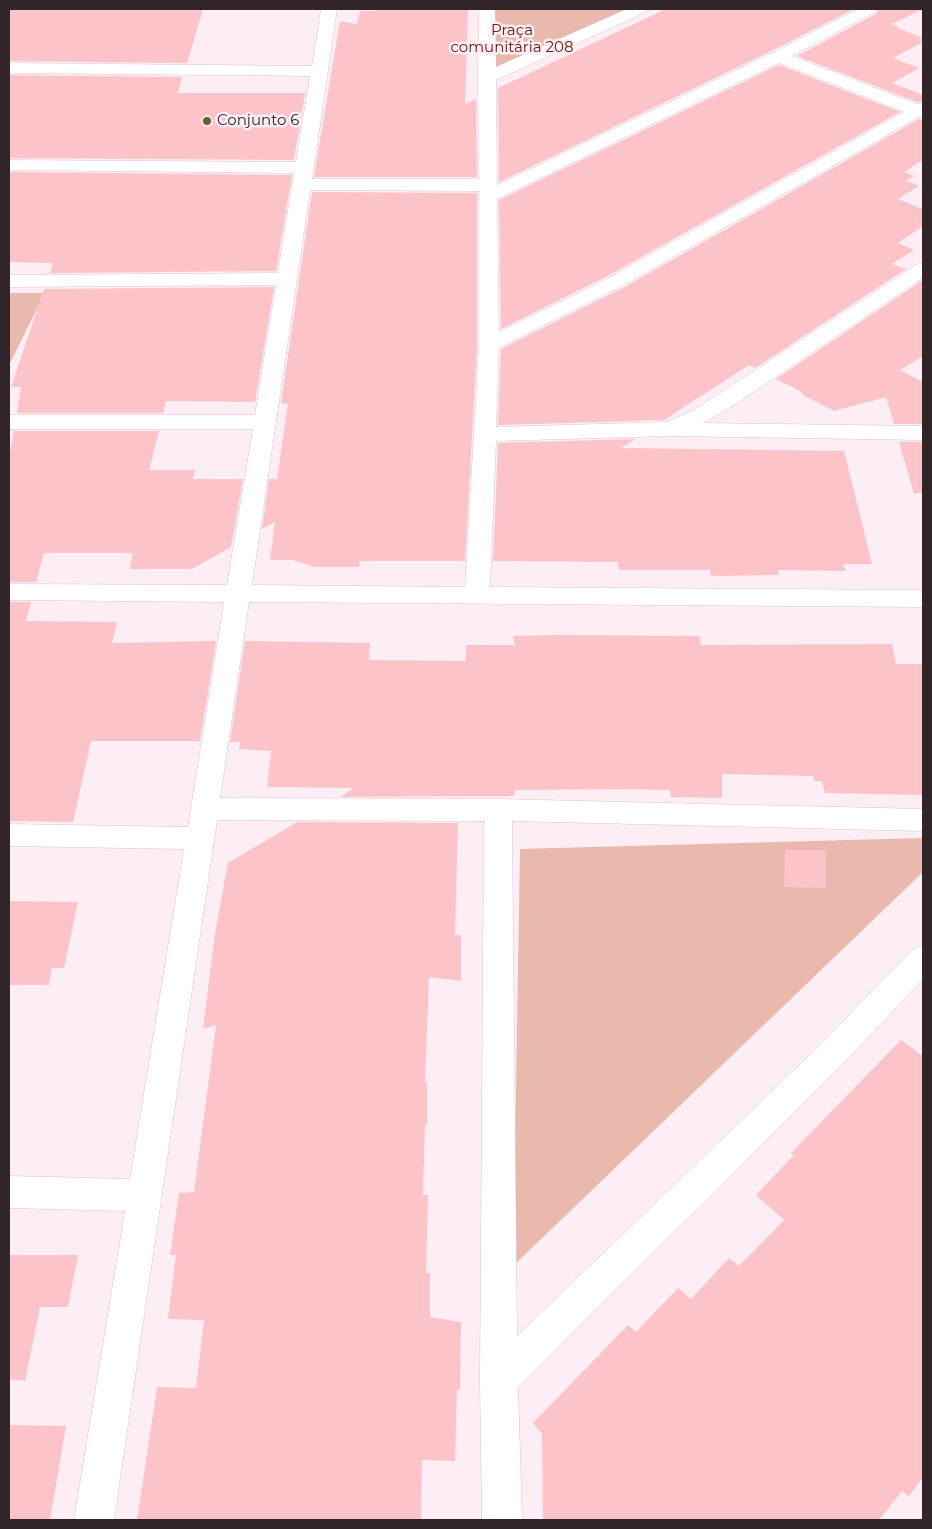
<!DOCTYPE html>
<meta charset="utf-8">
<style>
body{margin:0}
#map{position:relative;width:932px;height:1529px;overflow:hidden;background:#fceef4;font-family:Montserrat,sans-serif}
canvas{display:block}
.frame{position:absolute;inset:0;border:10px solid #31252a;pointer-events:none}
</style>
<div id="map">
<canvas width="932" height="1529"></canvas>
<div class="frame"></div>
</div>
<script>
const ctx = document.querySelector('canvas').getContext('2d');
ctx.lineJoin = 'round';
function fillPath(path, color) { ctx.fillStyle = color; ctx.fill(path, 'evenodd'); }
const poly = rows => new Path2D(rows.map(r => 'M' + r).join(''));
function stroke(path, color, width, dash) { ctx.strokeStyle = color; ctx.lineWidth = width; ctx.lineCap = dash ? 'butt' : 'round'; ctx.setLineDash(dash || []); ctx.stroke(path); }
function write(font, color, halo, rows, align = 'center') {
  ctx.font = font + ' Montserrat,sans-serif'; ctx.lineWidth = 5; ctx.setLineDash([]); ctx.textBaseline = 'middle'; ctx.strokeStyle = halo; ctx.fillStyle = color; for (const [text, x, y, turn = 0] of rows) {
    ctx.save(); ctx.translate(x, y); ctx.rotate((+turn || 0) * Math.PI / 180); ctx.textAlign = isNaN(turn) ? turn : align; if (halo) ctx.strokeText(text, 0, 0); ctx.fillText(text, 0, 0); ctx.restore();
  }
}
const green = poly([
 [482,9,650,9,481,87],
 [9,293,45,293,9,365],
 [923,838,923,872,513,1266,520,849]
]);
const building = poly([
 [9,9,203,9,187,63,9,61],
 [376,9,468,9,465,104,476,99,477,177,314,177,340,21,357,24,360,11,375,11],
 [666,9,854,9,771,51,499,182,498,88],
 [879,9,923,9,892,24,899,27,897,28,923,38,919,40,923,42,893,58,919,68,892,83,923,95,923,101,917,102,797,56,876,14],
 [779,65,900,112,609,275,501,329,499,200],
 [9,75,182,77,178,93,305,93,294,160,9,158],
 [919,119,923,120,923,160,904,172,914,176,906,181,919,186,898,199,923,209,923,226,898,243,914,250,892,264,906,269,755,368,749,365,664,420,498,425,501,349,625,287],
 [9,172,292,175,276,271,50,273,53,263,9,262],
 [312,192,477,193,477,345,465,561,360,561,359,567,315,567,293,560,270,560,275,522,262,529,269,479,277,479,288,404,281,403],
 [923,280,923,356,900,370,923,382,923,424,894,424,886,397,834,411,803,395,802,392,776,379],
 [274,287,255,402,166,401,163,413,17,413,21,387,11,387,44,289],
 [14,431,159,431,149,470,195,470,193,479,243,479,231,547,192,569,130,569,133,553,44,553,36,582,9,582,9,456],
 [635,439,621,448,844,451,872,564,843,564,846,571,778,570,778,575,711,576,710,570,619,570,618,562,493,561,498,443],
 [899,442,923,442,923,492,914,494],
 [9,602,31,602,26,621,117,622,112,643,216,641,200,741,91,741,73,822,9,821],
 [560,635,700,636,701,645,892,644,896,664,923,664,923,795,825,793,822,781,814,781,813,776,722,774,722,798,671,797,670,790,625,789,515,790,514,796,340,797,354,788,267,787,271,751,239,749,240,742,230,742,245,641,370,643,369,660,466,661,466,645,515,645,513,636],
 [297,822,458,823,455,935,461,935,461,981,429,977,425,1082,427,1082,427,1125,425,1125,423,1195,428,1195,426,1273,430,1273,430,1317,461,1322,460,1390,457,1390,455,1461,422,1460,421,1520,137,1520,157,1387,196,1388,204,1320,168,1319,176,1255,170,1255,179,1193,194,1192,216,1025,203,1029,215,933,228,863],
 [785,850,826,850,826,888,784,887],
 [9,901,78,902,64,968,52,968,49,985,9,985],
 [901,1040,923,1056,923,1477,909,1496,902,1491,879,1520,543,1520,542,1434,533,1423,628,1325,636,1332,678,1288,691,1299,729,1258,739,1266,784,1220,756,1195,794,1155,791,1153],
 [9,1255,78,1255,68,1307,40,1307,25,1381,9,1379],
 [9,1425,66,1426,50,1520,9,1520]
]);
const minor = poly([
 [321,9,337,9,312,179,479,179,478,78,479,9,495,9,496,67,627,9,648,9,646,12,496,80,497,185,772,53,858,9,877,9,875,12,792,56,917,104,923,103,923,118,919,117,624,285,499,348,496,427,667,422,694,410,916,265,923,263,923,278,740,401,703,423,923,426,923,440,668,436,496,441,490,587,923,590,923,607,249,602,220,798,498,799,923,809,923,831,512,821,517,1336,820,1045,912,950,923,946,923,979,842,1065,518,1387,522,1520,482,1520,480,1379,484,821,217,820,114,1520,74,1520,125,1211,9,1208,9,1176,130,1179,184,849,9,846,9,824,188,827,224,602,9,600,9,584,227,585,253,429,9,429,9,415,255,415,276,285,9,287,9,275,278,273,294,173,9,170,9,160,296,162,310,76,9,73,9,63,312,66,321,9],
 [779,63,904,112,610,277,499,332,497,199,779,63],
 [310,190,479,191,479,345,465,587,252,585,310,190]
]);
const markers = [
 [207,121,5,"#6b5f2c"]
];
const farParknames = [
 ["Praça",512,31],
 ["comunitária 208",512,48]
];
const farPoinames = [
 ["Conjunto 6",217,121]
];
fillPath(green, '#e9b9ad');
fillPath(building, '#fcc4c8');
stroke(minor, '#dfc0cd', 1);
fillPath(minor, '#fff');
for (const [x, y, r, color] of markers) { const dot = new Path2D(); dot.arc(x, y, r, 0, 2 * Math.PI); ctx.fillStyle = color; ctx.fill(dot); stroke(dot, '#fceef4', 2); }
write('15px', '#6b2010', '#fceef4', farParknames);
write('15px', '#31252a', '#fceef4', farPoinames, 'left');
</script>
